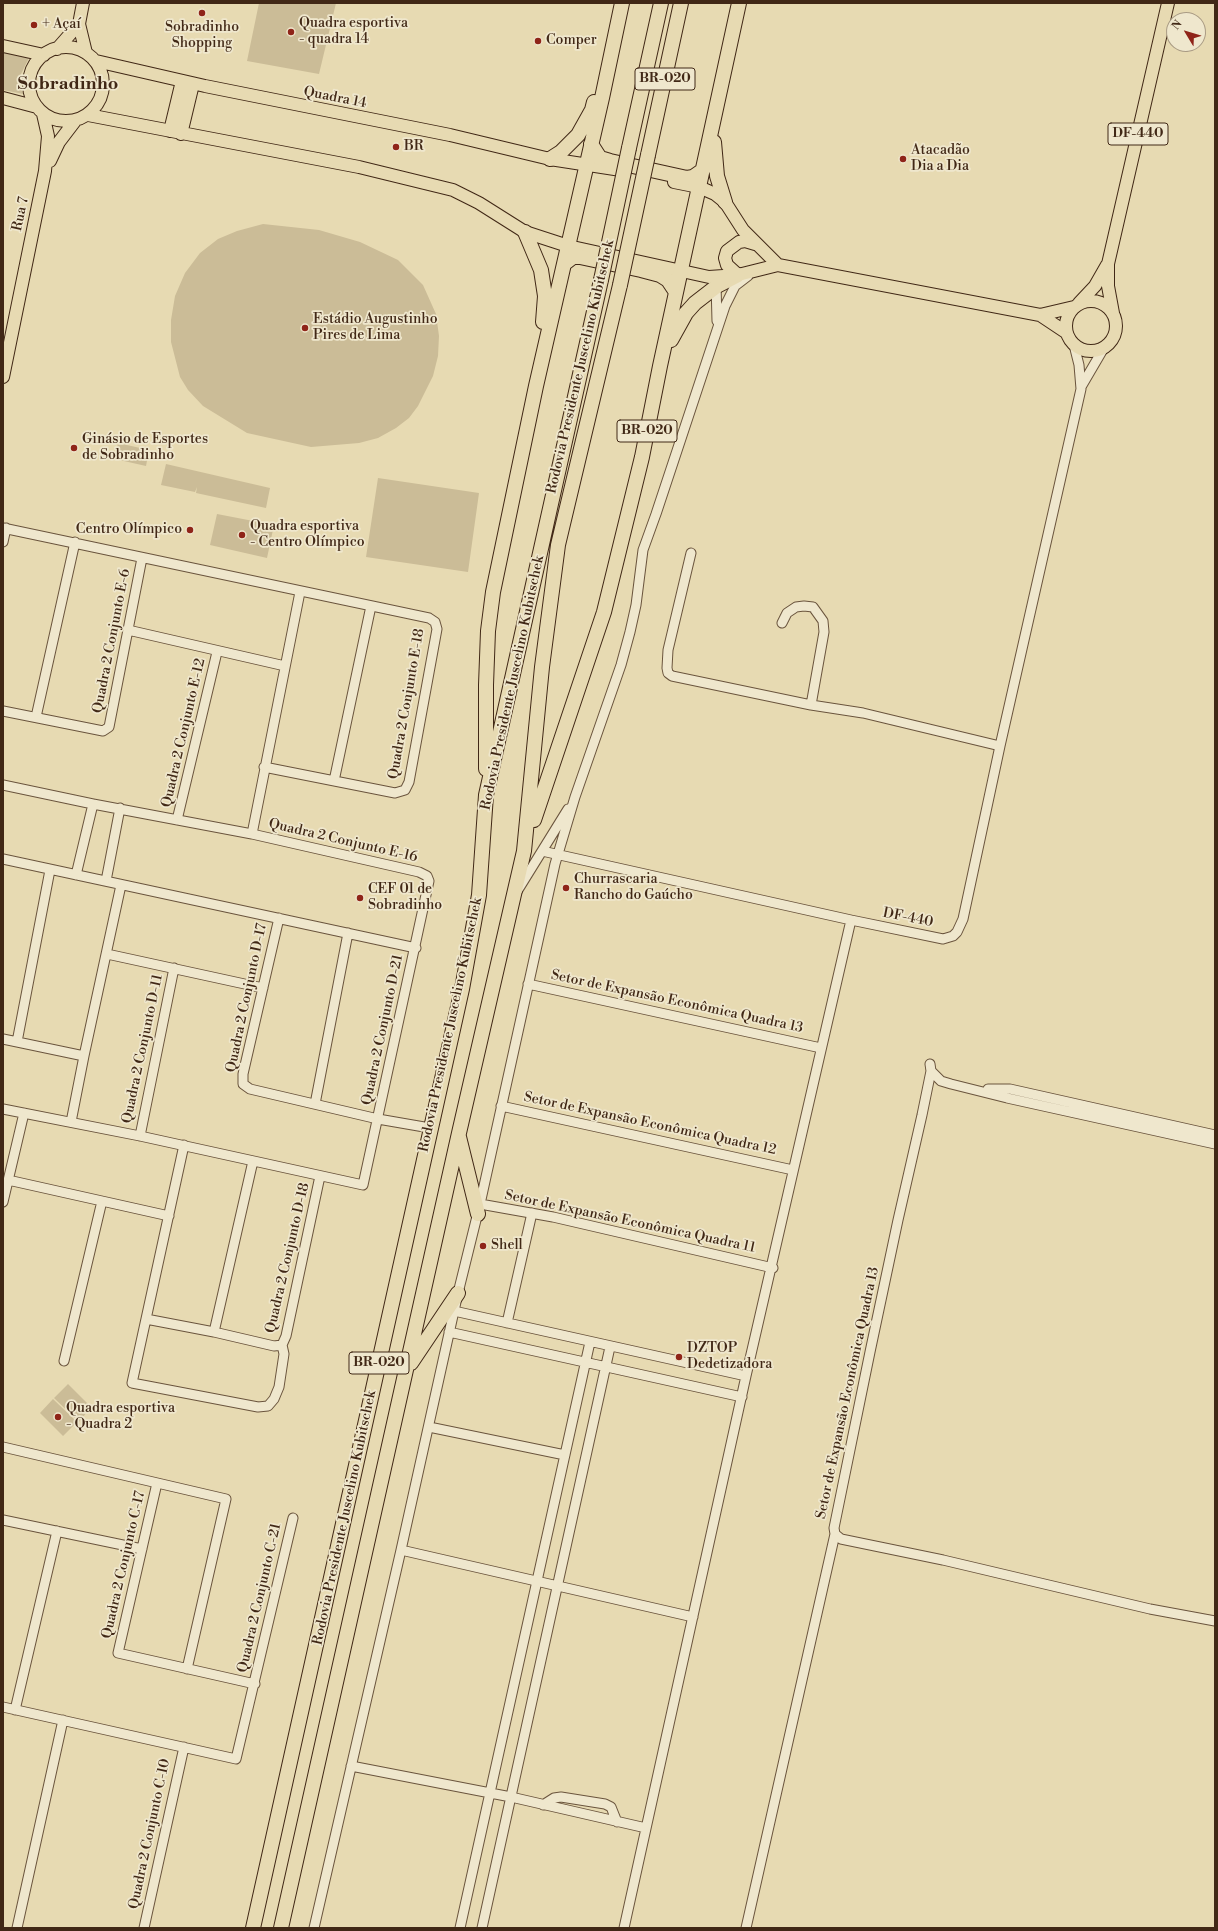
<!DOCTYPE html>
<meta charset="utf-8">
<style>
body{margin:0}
#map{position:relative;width:1218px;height:1931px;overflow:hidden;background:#e7dab2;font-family:"Libre Bodoni",serif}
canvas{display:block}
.frame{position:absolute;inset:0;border:4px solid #412816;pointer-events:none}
.north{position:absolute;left:1166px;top:12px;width:40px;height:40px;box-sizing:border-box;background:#efe7cd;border:1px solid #a99b84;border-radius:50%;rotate:308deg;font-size:11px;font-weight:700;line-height:16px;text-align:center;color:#412816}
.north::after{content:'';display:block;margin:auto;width:14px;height:18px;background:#8f2418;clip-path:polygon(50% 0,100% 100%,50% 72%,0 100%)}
</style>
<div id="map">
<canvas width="1218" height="1931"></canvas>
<div class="frame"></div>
<div class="north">N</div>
</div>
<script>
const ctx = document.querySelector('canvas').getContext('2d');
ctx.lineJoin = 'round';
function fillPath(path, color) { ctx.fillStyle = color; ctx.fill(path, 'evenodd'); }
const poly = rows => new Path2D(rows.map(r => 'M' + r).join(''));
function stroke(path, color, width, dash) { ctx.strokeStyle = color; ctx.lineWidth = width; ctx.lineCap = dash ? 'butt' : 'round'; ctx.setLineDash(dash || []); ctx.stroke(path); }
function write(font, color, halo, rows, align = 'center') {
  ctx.font = font + ' "Libre Bodoni",serif'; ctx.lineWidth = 3.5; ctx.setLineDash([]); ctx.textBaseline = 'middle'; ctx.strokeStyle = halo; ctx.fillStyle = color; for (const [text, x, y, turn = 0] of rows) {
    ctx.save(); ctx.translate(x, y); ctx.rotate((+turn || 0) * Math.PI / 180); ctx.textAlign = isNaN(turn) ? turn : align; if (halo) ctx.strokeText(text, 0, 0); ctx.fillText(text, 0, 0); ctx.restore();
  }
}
const green = poly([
 [259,3,336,3,319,74,247,61],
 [3,52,29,58,21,74,20,84,23,94,3,90],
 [263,224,319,230,360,242,398,260,423,285,436,314,439,336,438,356,433,376,418,406,409,418,396,428,378,438,359,443,311,447,247,433,203,406,188,390,180,377,171,342,171,320,175,296,185,273,200,253,218,239,237,231],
 [118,443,149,450,146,466,115,459],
 [166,464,270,488,266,508,196,493,197,487,195,492,161,485],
 [378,478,479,493,468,572,366,557],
 [217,514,274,525,267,558,210,545],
 [68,1384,91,1407,79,1422,54,1398],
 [53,1399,77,1422,63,1436,40,1413]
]);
const minor = poly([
 [716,284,717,321],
 [1081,387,1105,346],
 [3,528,429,618,435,622,437,629,409,782,405,790,395,793,264,767],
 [3,542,6,528],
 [691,553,668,650,667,668,668,673,672,676,811,705,863,713,1000,746],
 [782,623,787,613,796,607,804,606,813,607,823,621,824,632,811,705],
 [128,630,285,666],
 [3,711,103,731,109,727,142,558],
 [36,717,75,542],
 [334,781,371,606],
 [3,785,93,804,252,834,419,872,427,876,429,881,363,1185,140,1136,3,1109],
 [177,820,217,652],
 [252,834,300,592],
 [542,851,851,920,943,939,953,936,957,932,963,919,1000,746,1081,389,1079,365,1074,345],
 [3,859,416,948],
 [76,875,93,804],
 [106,881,120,808],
 [516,893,568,809],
 [279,918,243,1074,243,1084,250,1089,378,1119,430,1128],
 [107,954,263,988],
 [528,984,821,1048],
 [3,1039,84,1056],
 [17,1042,50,870],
 [930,1064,931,1071,922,1115,898,1220,870,1352,834,1528,835,1534,841,1539,943,1560,1150,1609,1215,1621],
 [931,1071,941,1081,951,1084,1007,1098,1215,1144],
 [988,1089,1010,1089,1215,1135],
 [315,1104,348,933],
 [501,1106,793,1170],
 [71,1122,84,1056,121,885],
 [140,1136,174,968],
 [184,1145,132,1383,258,1407,268,1406,274,1399,279,1387,284,1354,282,1345],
 [8,1180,169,1216],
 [3,1202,24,1113],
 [480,1204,553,1217,773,1268],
 [454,1311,746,1376],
 [146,1319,214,1332,274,1346,282,1345],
 [507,1323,532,1213],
 [214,1332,253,1161],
 [449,1332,742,1397],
 [282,1345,286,1336,320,1176],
 [64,1361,102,1201],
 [429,1427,565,1455],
 [3,1447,226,1499,187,1669],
 [157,1483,118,1653,255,1684],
 [3,1520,142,1549],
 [401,1550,693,1617],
 [3,1707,236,1759,293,1518],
 [15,1710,57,1531],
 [351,1766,511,1797,646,1828],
 [543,1805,554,1798,561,1797,605,1804,611,1807,617,1822],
 [17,1928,63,1720],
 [144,1928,184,1747],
 [314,1928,401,1550,458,1293,480,1204,555,864,575,797,621,665,630,632,636,605,643,550,656,514,725,306,735,286,748,276],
 [460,1928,590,1342],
 [482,1928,610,1347],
 [624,1928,746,1376,851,920],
 [746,1928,835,1534]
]);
const major = poly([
 [83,3,79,24,86,53],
 [3,46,44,55],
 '29 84a37 37 0 1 1 74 0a37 37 0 1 1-74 0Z',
 [57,49,79,24],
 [96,61,205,86,450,135,550,159,621,170],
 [3,98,37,107],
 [88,115,359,167,453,190,479,203,525,232,568,246,709,277,738,275,778,265,1040,315,1074,307],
 [170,131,182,81],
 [181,134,193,84],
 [50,161,59,142,75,121],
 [674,182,699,187,715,194,725,202,743,230,778,265],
 [738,275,727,265,725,258,727,251,739,242,745,241,755,244],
 '1066 326a25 25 0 1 1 50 0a25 25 0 1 1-50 0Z',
 [1079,303,1095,286,1107,265],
 [1113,313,1108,286,1108,264,1168,3],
 [1040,315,1067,333],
 [3,377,45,171,48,136,43,114]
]);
const highway = poly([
 [714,142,717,176,725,202],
 [591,144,600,158,610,161,687,178,693,177,703,170],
 [629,148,661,3],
 [648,155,681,3],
 [550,159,561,152,578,135,592,110,594,102],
 [525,232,541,270,545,296,543,322],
 [564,264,573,257,580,257,641,270,660,275,668,280,676,292],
 [671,340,686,313,695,303,717,286,738,275],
 [486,769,486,685,488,631,493,592,536,386,602,98,622,3],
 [534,820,604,612,642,457,660,366,739,3],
 [459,1137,478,1214],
 [411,1363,458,1293],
 [253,1928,462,989,479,895,486,795,601,280],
 [281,1928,459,1133,524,851,542,667,558,545,620,285]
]);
const highwayBridge = poly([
 [601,280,629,148],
 [620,285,648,155]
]);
const markers = [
 [202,13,4,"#8f2418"],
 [34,25,4,"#8f2418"],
 [291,32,4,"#8f2418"],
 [538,41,4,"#8f2418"],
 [396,147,4,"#8f2418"],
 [903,159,4,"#8f2418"],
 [305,328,4,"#8f2418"],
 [74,448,4,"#8f2418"],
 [190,530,4,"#8f2418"],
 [242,535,4,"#8f2418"],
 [566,888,4,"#8f2418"],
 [360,898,4,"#8f2418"],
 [483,1246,4,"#8f2418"],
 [679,1357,4,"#8f2418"],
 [58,1417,4,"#8f2418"]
];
const shields = [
 [665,79,60],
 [1138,134,60],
 [647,431,60],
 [379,1363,60]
];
const shieldNames = [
 ["BR-020",665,79],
 ["DF-440",1138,134],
 ["BR-020",647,431],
 ["BR-020",379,1363]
];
const poiNames = [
 ["Quadra esportiva",299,24],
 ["- quadra 14",299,40],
 ["+ Açaí",42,25],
 ["Sobradinho",202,28,"center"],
 ["Shopping",202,44,"center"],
 ["Comper",546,41],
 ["BR",404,147],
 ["Atacadão",911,151],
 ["Dia a Dia",911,167],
 ["Estádio Augustinho",313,320],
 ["Pires de Lima",313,336],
 ["Ginásio de Esportes",82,440],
 ["de Sobradinho",82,456],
 ["Quadra esportiva",250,527],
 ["- Centro Olímpico",250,543],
 ["Centro Olímpico",182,530,"right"],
 ["Churrascaria",574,880],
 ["Rancho do Gaúcho",574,896],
 ["CEF 01 de",368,890],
 ["Sobradinho",368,906],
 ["Shell",491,1246],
 ["DZTOP",687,1349],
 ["Dedetizadora",687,1365],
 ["Quadra esportiva",66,1409],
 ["- Quadra 2",66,1425]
];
const streetNames = [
 ["Quadra 14",335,98,11],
 ["Rua 7",21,214,-78],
 ["Rodovia Presidente Juscelino Kubitschek",581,367,-77],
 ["Quadra 2 Conjunto E-6",112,641,-79],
 ["Rodovia Presidente Juscelino Kubitschek",513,683,-78],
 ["Quadra 2 Conjunto E-18",407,704,-80],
 ["Quadra 2 Conjunto E-12",184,733,-77],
 ["Quadra 2 Conjunto E-16",343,841,13],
 ["DF-440",908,918,11],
 ["Quadra 2 Conjunto D-17",247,998,-78],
 ["Setor de Expansão Econômica Quadra 13",677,1002,12],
 ["Rodovia Presidente Juscelino Kubitschek",451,1025,-78],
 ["Quadra 2 Conjunto D-21",383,1030,-78],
 ["Quadra 2 Conjunto D-11",143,1049,-78],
 ["Setor de Expansão Econômica Quadra 12",650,1124,12],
 ["Setor de Expansão Econômica Quadra 11",630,1222,12],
 ["Quadra 2 Conjunto D-18",288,1258,-77],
 ["Setor de Expansão Econômica Quadra 13",848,1393,-78],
 ["Rodovia Presidente Juscelino Kubitschek",345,1518,-78],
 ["Quadra 2 Conjunto C-17",124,1565,-77],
 ["Quadra 2 Conjunto C-21",260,1598,-77],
 ["Quadra 2 Conjunto C-10",150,1834,-78]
];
const districtNames = [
 ["Sobradinho",68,85]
];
fillPath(green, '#cbbc97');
stroke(minor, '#6a543d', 11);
stroke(major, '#412816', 14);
stroke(highway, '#412816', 16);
stroke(minor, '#efe7cd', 9);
stroke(major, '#e7dab2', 12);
stroke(highway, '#e7dab2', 14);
stroke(highwayBridge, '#412816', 16, []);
stroke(highwayBridge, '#e7dab2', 14);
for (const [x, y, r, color] of markers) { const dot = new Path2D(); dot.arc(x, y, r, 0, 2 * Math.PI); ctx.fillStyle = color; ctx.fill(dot); stroke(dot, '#efe7cd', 1.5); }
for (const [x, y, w] of shields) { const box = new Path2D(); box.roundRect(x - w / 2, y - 11, w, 22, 3); ctx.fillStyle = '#efe7cd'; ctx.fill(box); stroke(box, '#412816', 1); }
write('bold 13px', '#412816', null, shieldNames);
write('14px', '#412816', '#efe7cd', poiNames, 'left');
write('14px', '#412816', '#efe7cd', streetNames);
write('bold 18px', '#412816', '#efe7cd', districtNames);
</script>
